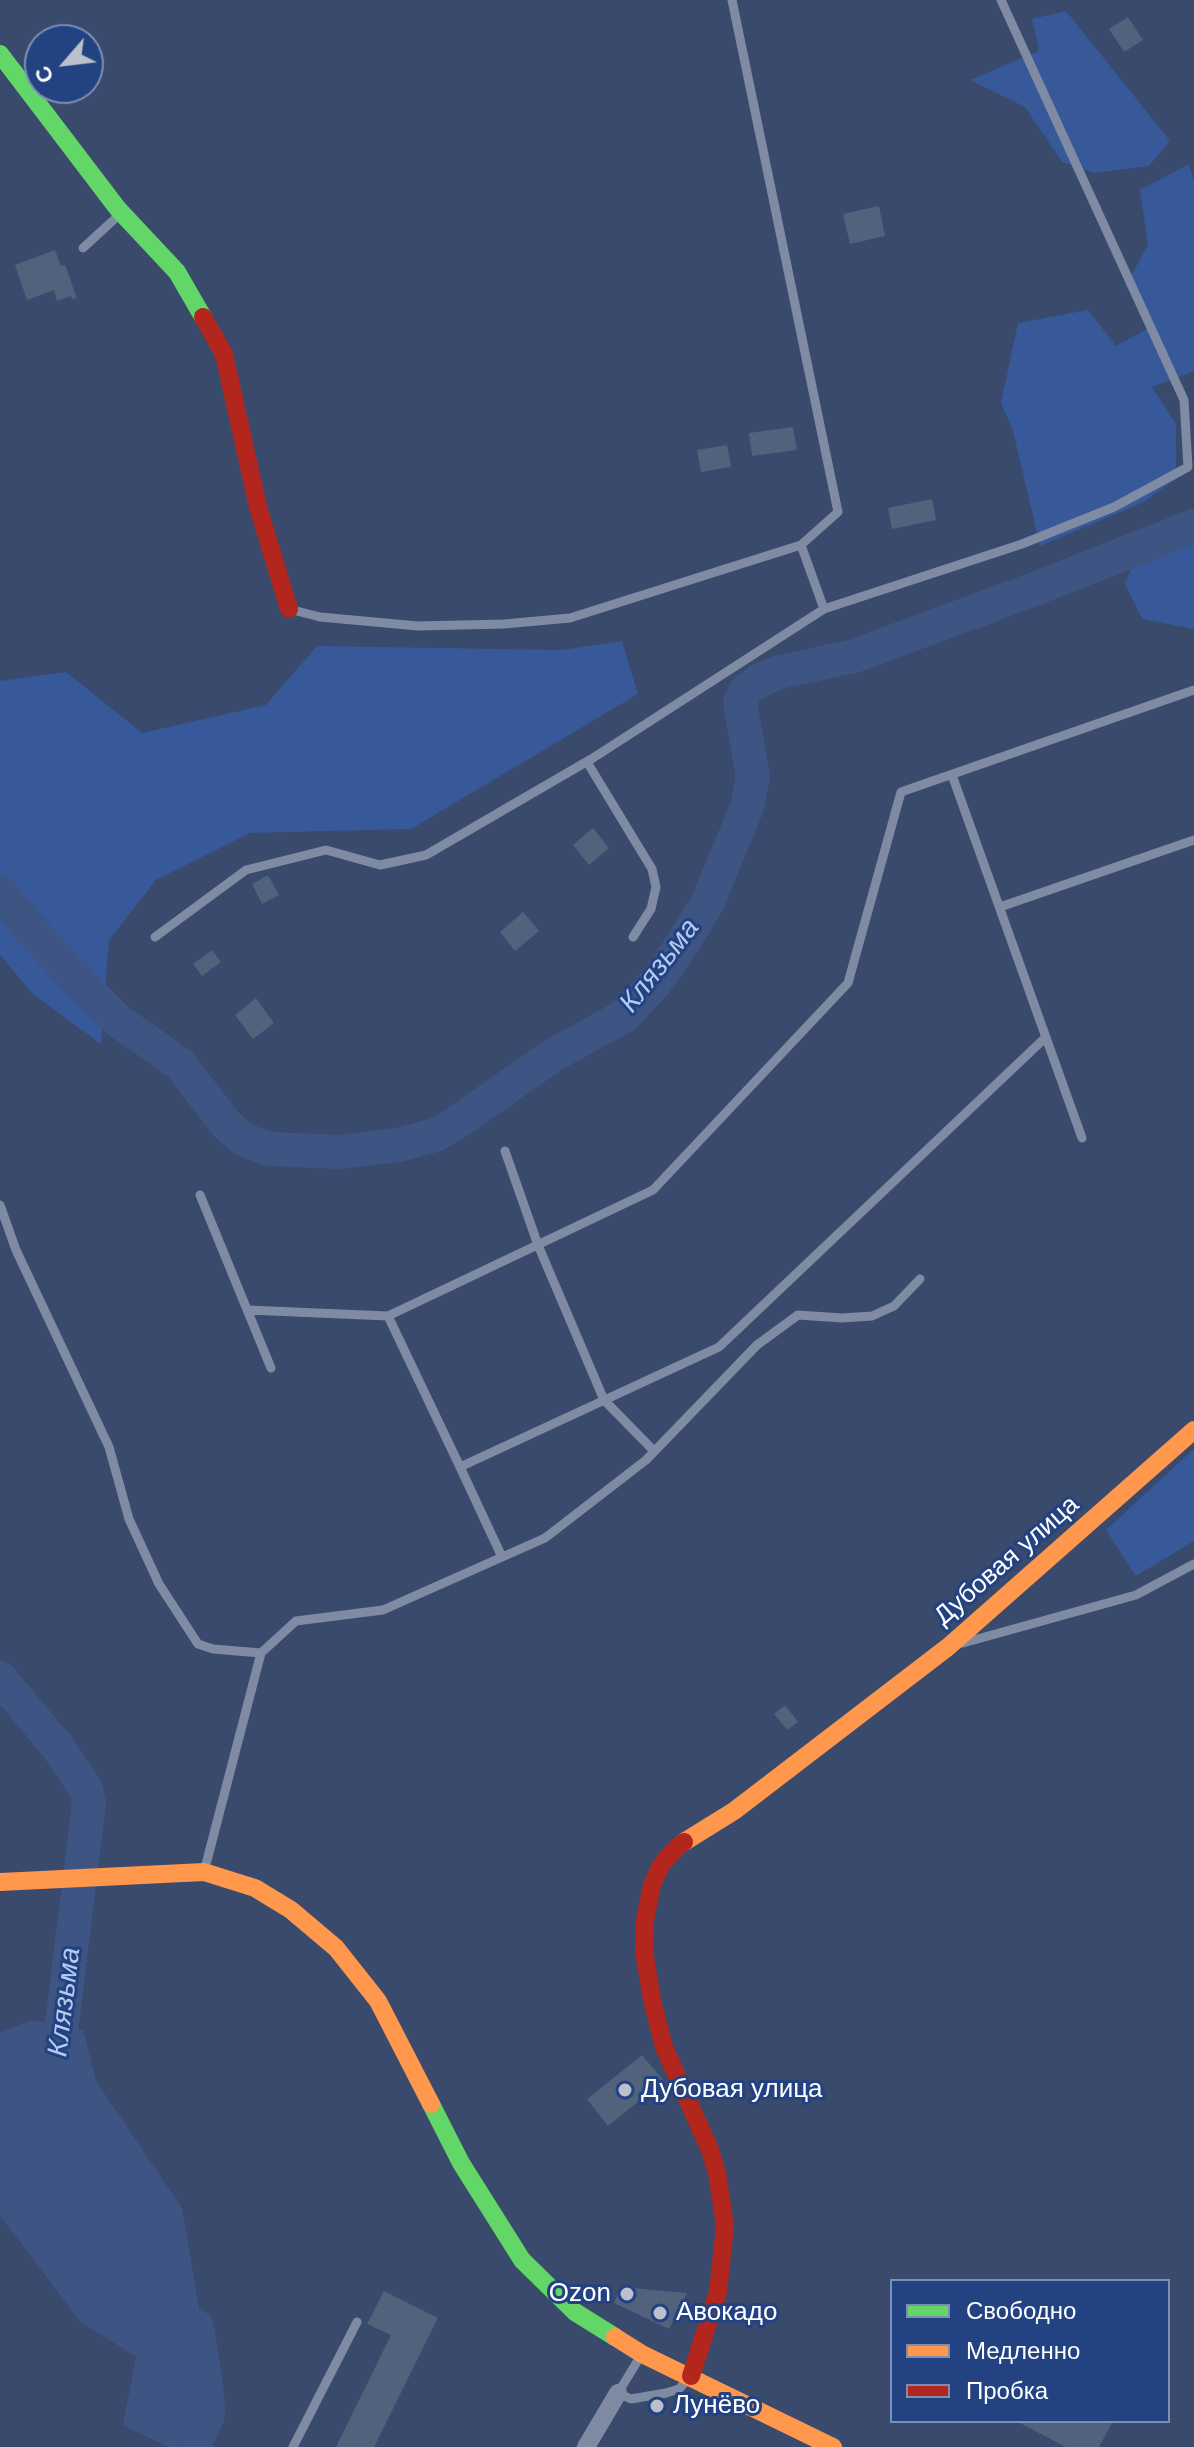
<!DOCTYPE html>
<meta charset="utf-8">
<style>
body{margin:0}
#map{position:relative;width:1194px;height:2447px;overflow:hidden;background:#394a6c;font-family:Arial,sans-serif}
canvas{display:block}
.legend{position:absolute;left:890px;top:2279px;width:280px;height:144px;box-sizing:border-box;background:#234282;border:2px solid #7b8eb4;margin:0;padding:10px 14px;list-style:none;font-size:24px;color:#fff}
.legend li{display:flex;align-items:center;gap:16px;height:40px}
.legend b{width:40px;border:2px solid #7b8eb4}
.north{position:absolute;left:24px;top:24px;width:80px;height:80px;box-sizing:border-box;background:#234282;border:2px solid #7b8eb4;border-radius:50%;rotate:242deg;font-size:22px;font-weight:700;line-height:32px;text-align:center;color:#fff}
.north::after{content:'';display:block;margin:auto;width:28px;height:36px;background:#bac0cc;clip-path:polygon(50% 0,100% 100%,50% 72%,0 100%)}
</style>
<div id="map">
<canvas width="1194" height="2447"></canvas>
<ul class="legend">
<li><b style="height:10px;background:#63d668"></b>Свободно</li>
<li><b style="height:10px;background:#ff974d"></b>Медленно</li>
<li><b style="height:10px;background:#b3261e"></b>Пробка</li>
</ul>
<div class="north">С</div>
</div>
<script>
const ctx = document.querySelector('canvas').getContext('2d');
ctx.lineJoin = 'round';
function fillPath(path, color) { ctx.fillStyle = color; ctx.fill(path, 'evenodd'); }
const poly = rows => new Path2D(rows.map(r => 'M' + r).join(''));
function stroke(path, color, width, dash) { ctx.strokeStyle = color; ctx.lineWidth = width; ctx.lineCap = dash ? 'butt' : 'round'; ctx.setLineDash(dash || []); ctx.stroke(path); }
function write(font, color, halo, rows, align = 'center') {
  ctx.font = font + ' Arial,sans-serif'; ctx.lineWidth = 6; ctx.setLineDash([]); ctx.textBaseline = 'middle'; ctx.strokeStyle = halo; ctx.fillStyle = color; for (const [text, x, y, turn = 0] of rows) {
    ctx.save(); ctx.translate(x, y); ctx.rotate((+turn || 0) * Math.PI / 180); ctx.textAlign = isNaN(turn) ? turn : align; if (halo) ctx.strokeText(text, 0, 0); ctx.fillText(text, 0, 0); ctx.restore();
  }
}
const green = poly([
 [1066,11,1170,141,1149,166,1095,173,1062,162,1025,107,970,80,1039,51,1032,19],
 [1189,164,1194,181,1194,371,1152,387,1176,424,1176,479,1142,503,1040,546,1013,431,1001,403,1018,323,1088,310,1116,346,1154,325,1126,286,1148,244,1140,190],
 [1194,512,1194,629,1142,619,1125,584,1131,569,1157,524],
 [622,641,638,694,411,829,250,833,156,880,109,940,101,1044,34,995,0,955,0,681,66,672,142,733,266,705,317,646,562,650],
 [1194,1449,1194,1541,1136,1576,1106,1530]
]);
const water = poly([
 [32,2020,83,2030,96,2081,182,2208,207,2354,195,2447,168,2447,123,2425,136,2357,81,2322,0,2216,0,2032]
]);
const river = poly([
 [0,893,58,960,116,1019,181,1065,226,1124,244,1140,269,1149,339,1152,398,1145,435,1135,453,1125,552,1056,624,1016,656,982,670,963,707,904,747,807,753,777,740,703,746,690,760,680,780,672,854,656,1024,593,1194,526],
 [0,1678,57,1746,86,1789,89,1804,56,2073],
 [194,2447,208,2415,207,2392,197,2327]
]);
const building = poly([
 [1128,17,1143,40,1124,52,1109,29],
 [879,206,885,236,850,244,843,214],
 [55,250,61,266,65,265,77,298,72,299,71,296,57,301,54,290,27,300,15,265],
 [793,427,797,450,752,456,749,433],
 [727,445,731,467,701,472,697,450],
 [932,499,936,520,892,529,888,508],
 [593,828,609,848,589,865,573,845],
 [268,875,279,895,262,904,252,884],
 [523,912,539,931,515,951,500,932],
 [212,950,221,962,202,976,193,964],
 [256,998,274,1023,253,1039,235,1015],
 [785,1705,798,1722,787,1730,774,1714],
 [642,2055,664,2081,608,2126,587,2099],
 [621,2287,687,2293,669,2329,614,2303],
 [384,2291,438,2318,374,2447,336,2447,391,2335,367,2324],
 [1016,2421,1113,2421,1099,2447,1066,2447]
]);
const lane = poly([
 [732,0,838,512,801,545],
 [83,248,119,215],
 [824,609,1022,544,1114,507,1188,467,1184,400,1001,0],
 [587,762,652,869,656,887,651,909,633,937],
 [952,775,1082,1138],
 [1000,907,1194,840],
 [155,937,246,870,326,850,380,865,426,855,593,758,824,609,801,545,570,618,504,624,418,626,320,617,289,609],
 [505,1151,538,1245,604,1400,654,1451],
 [200,1195,271,1368],
 [0,1205,16,1250,109,1447,129,1519,159,1584,198,1644,213,1649,261,1653],
 [247,1310,388,1316,653,1190,848,983,901,792,1194,690],
 [388,1316,460,1467,719,1347,1046,1037],
 [460,1467,502,1557],
 [963,1643,1136,1595,1194,1564],
 [204,1872,261,1653,296,1621,383,1610,545,1538,646,1460,757,1345,798,1315,842,1318,872,1316,894,1306,920,1279],
 [640,2357,618,2393,631,2399,666,2393,679,2389,687,2380],
 [293,2447,357,2322]
]);
const street = poly([
 [586,2447,618,2393]
]);
const fast = poly([
 [0,54,118,209,177,272,203,317],
 [431,2104,461,2163,522,2260,575,2312,615,2337]
]);
const slow = poly([
 [684,1842,734,1811,948,1647,1194,1430],
 [0,1882,204,1872,255,1888,291,1910,336,1948,378,2001,431,2104],
 [615,2337,642,2354,833,2447]
]);
const jam = poly([
 [203,317,224,354,258,507,289,609],
 [684,1842,677,1847,661,1865,652,1885,645,1920,644,1951,652,2000,664,2047,710,2150,717,2173,725,2226,718,2292,691,2376]
]);
const markers = [
 [625,2090,8,"#bac0cc"],
 [627,2294,8,"#bac0cc"],
 [660,2313,8,"#bac0cc"],
 [657,2406,8,"#bac0cc"]
];
const streetNames = [
 ["Дубовая улица",1007,1561,-41]
];
const poiNames = [
 ["Дубовая улица",641,2090],
 ["Ozon",611,2294,"right"],
 ["Авокадо",676,2313],
 ["Лунёво",673,2406]
];
const waterNames = [
 ["Клязьма",660,966,-52],
 ["Клязьма",65,2002,-83]
];
fillPath(green, '#375899');
fillPath(water, '#3e5482');
stroke(river, '#3e5482', 34);
fillPath(building, '#52617c');
stroke(lane, '#7f8ba2', 9);
stroke(street, '#7f8ba2', 18);
stroke(fast, '#63d668', 18);
stroke(slow, '#ff974d', 18);
stroke(jam, '#b3261e', 18);
for (const [x, y, r, color] of markers) { const dot = new Path2D(); dot.arc(x, y, r, 0, 2 * Math.PI); ctx.fillStyle = color; ctx.fill(dot); stroke(dot, '#234282', 3); }
write('26px', '#fff', '#234282', streetNames);
write('26px', '#fff', '#234282', poiNames, 'left');
write('italic 28px', '#b5caef', '#234282', waterNames);
</script>
